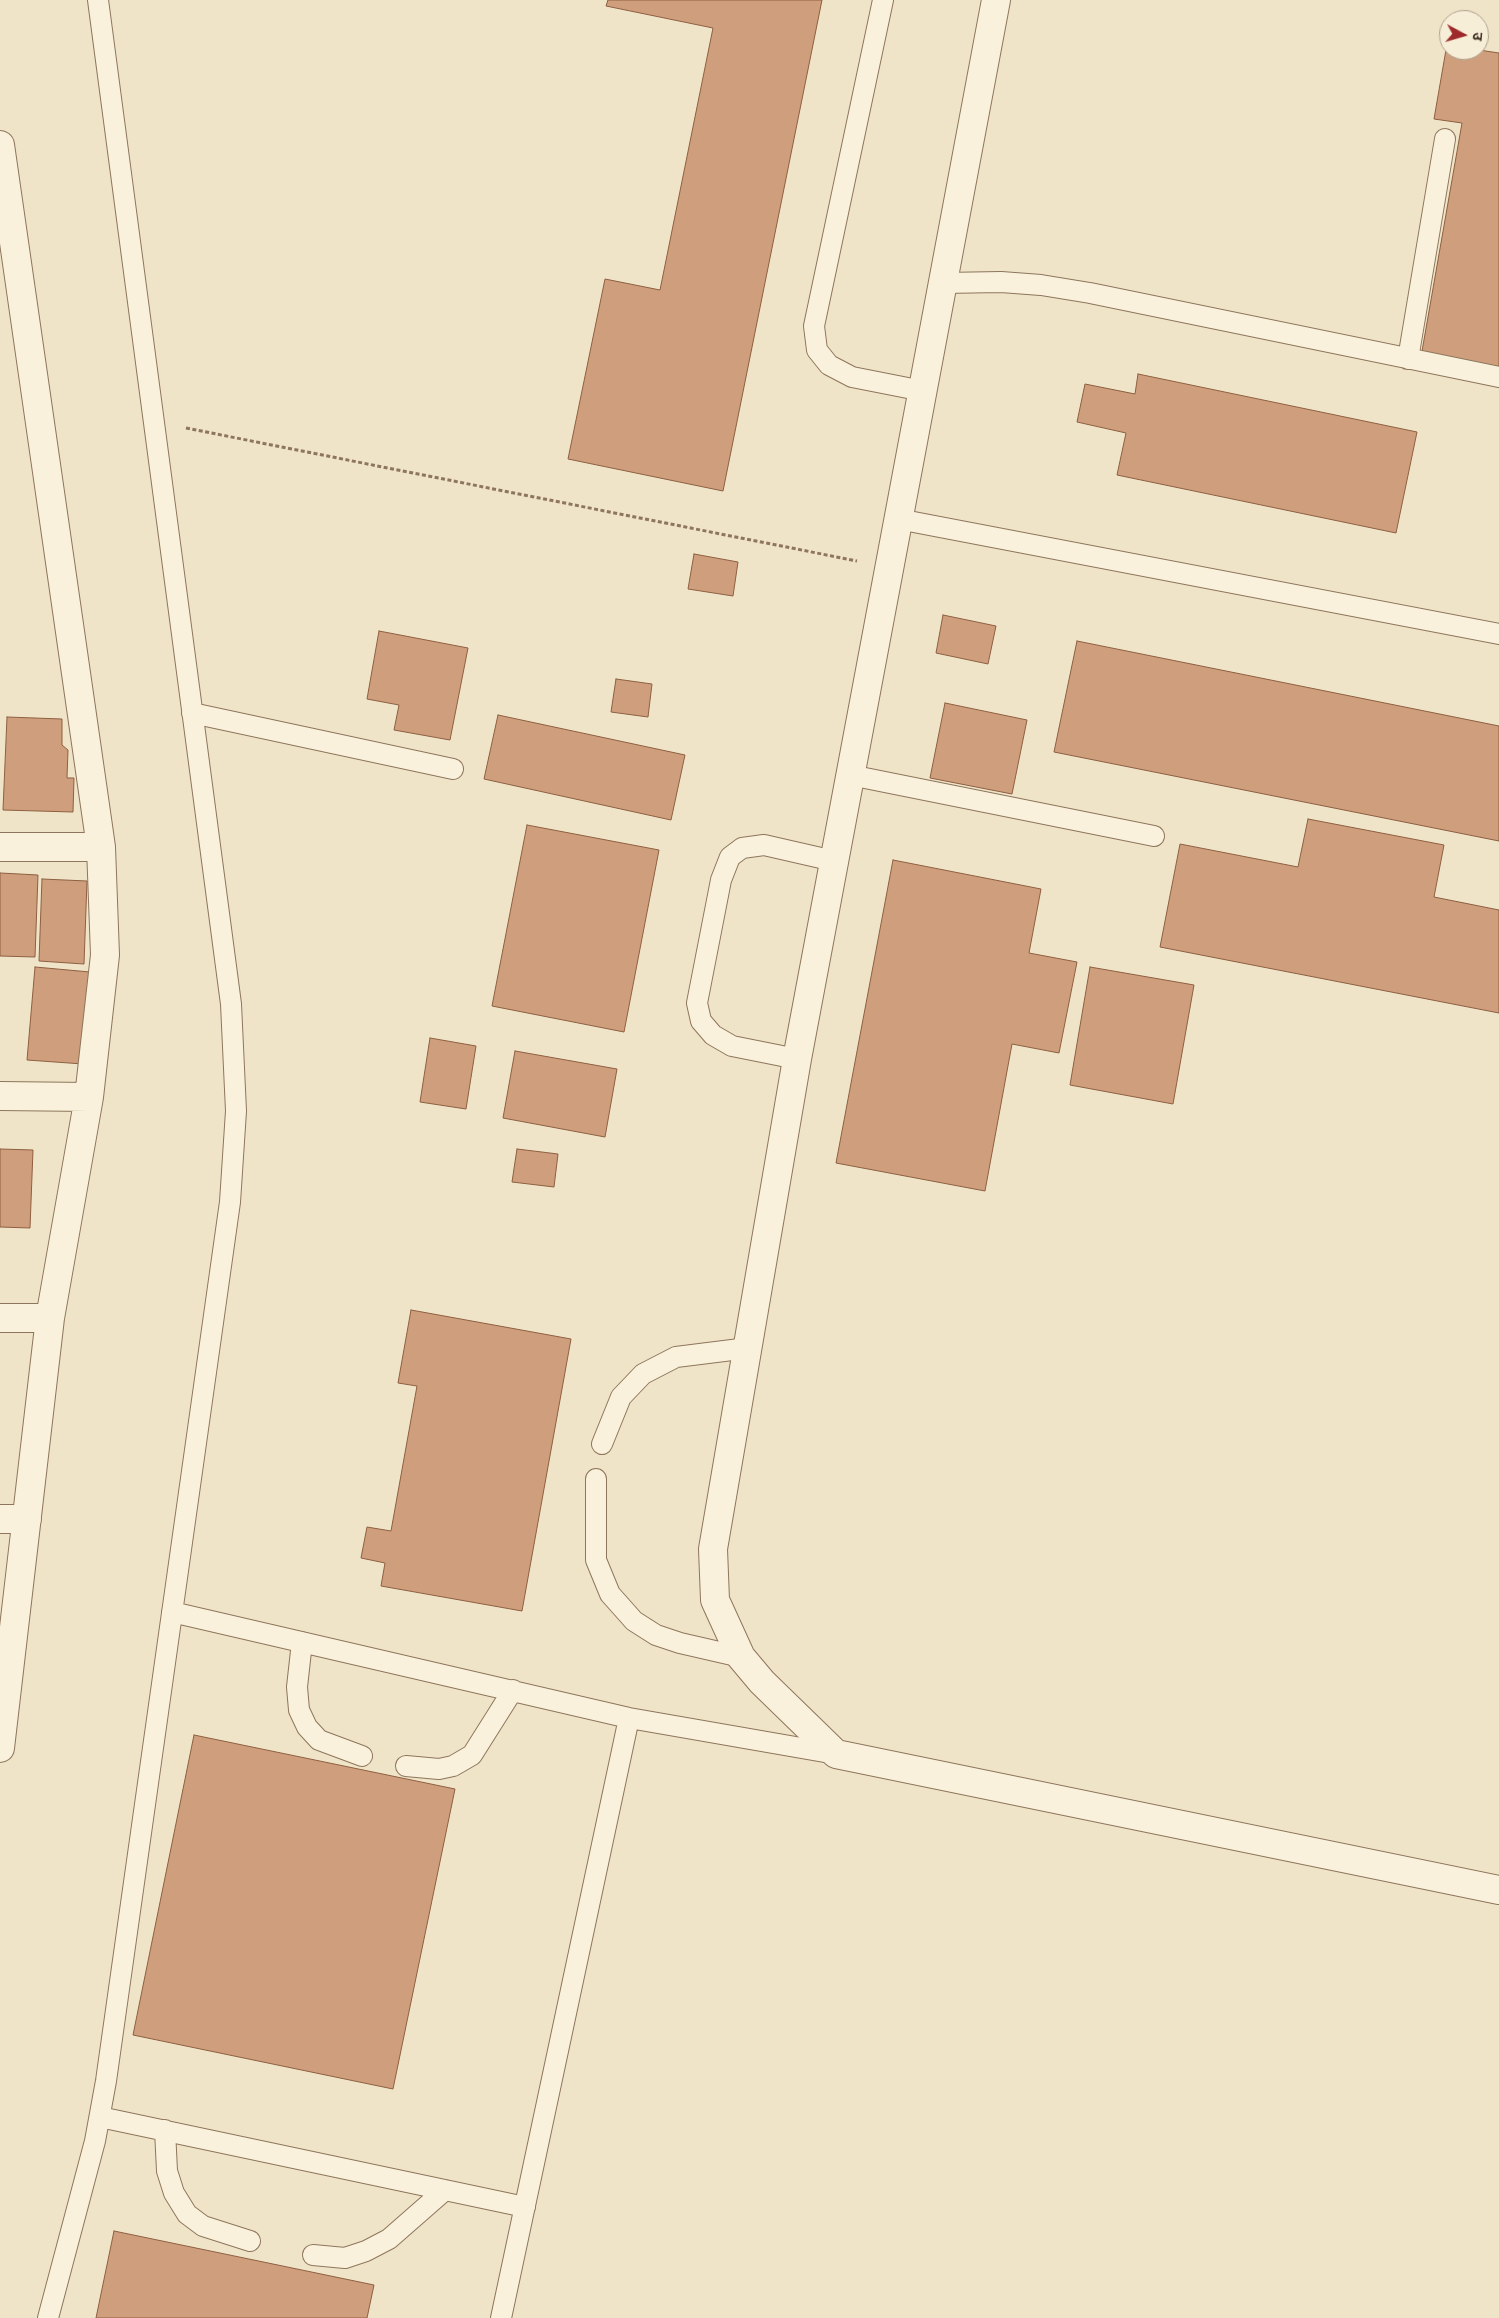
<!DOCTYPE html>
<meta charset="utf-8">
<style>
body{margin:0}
#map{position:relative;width:1499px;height:2318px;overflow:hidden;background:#f0e4c8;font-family:"Source Serif 4","Noto Sans Devanagari",serif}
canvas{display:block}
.north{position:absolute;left:1439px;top:10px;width:50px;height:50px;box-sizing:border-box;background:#f7eed8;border:1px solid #ada18e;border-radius:50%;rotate:96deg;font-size:14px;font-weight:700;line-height:20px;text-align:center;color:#3d2e20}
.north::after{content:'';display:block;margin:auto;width:18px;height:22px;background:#9e2a2b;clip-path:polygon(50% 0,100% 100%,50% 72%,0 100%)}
</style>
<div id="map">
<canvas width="1499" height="2318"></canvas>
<div class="north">उ</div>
</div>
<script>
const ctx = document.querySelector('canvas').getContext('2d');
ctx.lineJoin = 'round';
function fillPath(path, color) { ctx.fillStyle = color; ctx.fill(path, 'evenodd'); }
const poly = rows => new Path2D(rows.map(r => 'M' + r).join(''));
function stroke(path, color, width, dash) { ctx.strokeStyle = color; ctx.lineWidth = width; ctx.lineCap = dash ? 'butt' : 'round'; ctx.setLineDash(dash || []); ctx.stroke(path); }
const building = poly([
 [608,0,822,0,723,491,568,459,605,279,660,290,713,28,606,6,608,0],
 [1447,44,1449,44,1449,50,1479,50,1499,53,1499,370,1421,357,1462,123,1434,119,1447,44],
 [1138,374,1417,432,1396,533,1117,475,1126,433,1077,422,1085,384,1135,394,1138,374],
 [694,554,738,562,733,596,688,589,694,554],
 [943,615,996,626,988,664,936,653,943,615],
 [379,631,468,648,450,740,394,730,399,705,367,699,379,631],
 [1077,641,1499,726,1499,841,1054,752,1077,641],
 [616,679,652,684,648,717,611,712,616,679],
 [945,703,1027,720,1012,794,930,778,945,703],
 [498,715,685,755,671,820,484,779,498,715],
 [7,717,62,719,62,745,68,750,67,778,74,778,73,812,3,810,7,717],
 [1308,819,1444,845,1434,897,1499,910,1499,1013,1160,947,1180,844,1298,867,1308,819],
 [527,825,659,850,624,1032,492,1006,527,825],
 [893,860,1041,889,1029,953,1077,962,1059,1053,1012,1044,985,1191,836,1163,893,860],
 [0,873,38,875,35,957,0,956,0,873],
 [42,879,87,881,84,964,39,961,42,879],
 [35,967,90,972,83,1064,27,1060,35,967],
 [1090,967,1194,985,1173,1104,1070,1085,1090,967],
 [430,1038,476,1046,466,1109,420,1102,430,1038],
 [515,1051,617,1069,605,1137,503,1118,515,1051],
 [0,1149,33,1150,30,1228,0,1227,0,1149],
 [517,1149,558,1154,554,1187,512,1182,517,1149],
 [411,1310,571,1339,522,1611,381,1586,385,1563,361,1558,367,1527,391,1531,417,1386,398,1383,411,1310],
 [194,1735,455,1789,393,2089,133,2035,194,1735],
 [114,2231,374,2285,367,2318,96,2318,114,2231]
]);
const path = poly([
 [186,428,857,561]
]);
const service = poly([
 [883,0,814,326,817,350,829,365,852,377,923,391],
 [943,283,1001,282,1041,285,1090,293,1499,377],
 [1408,359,1445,139],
 [898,519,1499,634],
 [192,713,453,769],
 [850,775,1154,836],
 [797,1059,732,1046,713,1035,701,1021,697,1003,721,880,730,857,742,848,764,845,834,861],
 [602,1444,621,1397,643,1374,676,1357,748,1348],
 [596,1479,596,1560,610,1594,634,1621,656,1635,680,1643,741,1657],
 [172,1612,629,1718,836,1754],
 [302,1642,297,1687,299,1710,307,1727,319,1740,362,1756],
 [406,1766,439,1769,453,1766,472,1755,513,1690],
 [100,2117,525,2207],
 [165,2130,167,2171,174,2193,187,2214,203,2226,250,2241],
 [313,2255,345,2258,366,2251,389,2239,445,2190],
 [48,2318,95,2141,106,2081,230,1202,236,1111,231,1004,98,0],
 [501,2318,629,1718]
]);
const minor = poly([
 [996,0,797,1059,713,1549,715,1600,741,1657,762,1682,836,1754,1499,1890],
 [0,145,101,847,105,955,89,1097,50,1318,0,1748],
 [0,847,101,847],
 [0,1096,89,1097],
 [0,1318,50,1318],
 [0,1519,27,1519]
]);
fillPath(building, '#cf9f7d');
stroke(building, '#8d5f41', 1);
stroke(service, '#8d765c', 22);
stroke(minor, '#8d765c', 30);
stroke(path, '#8d765c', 3, [4, 2.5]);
stroke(service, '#faf1dc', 20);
stroke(minor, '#faf1dc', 28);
</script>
